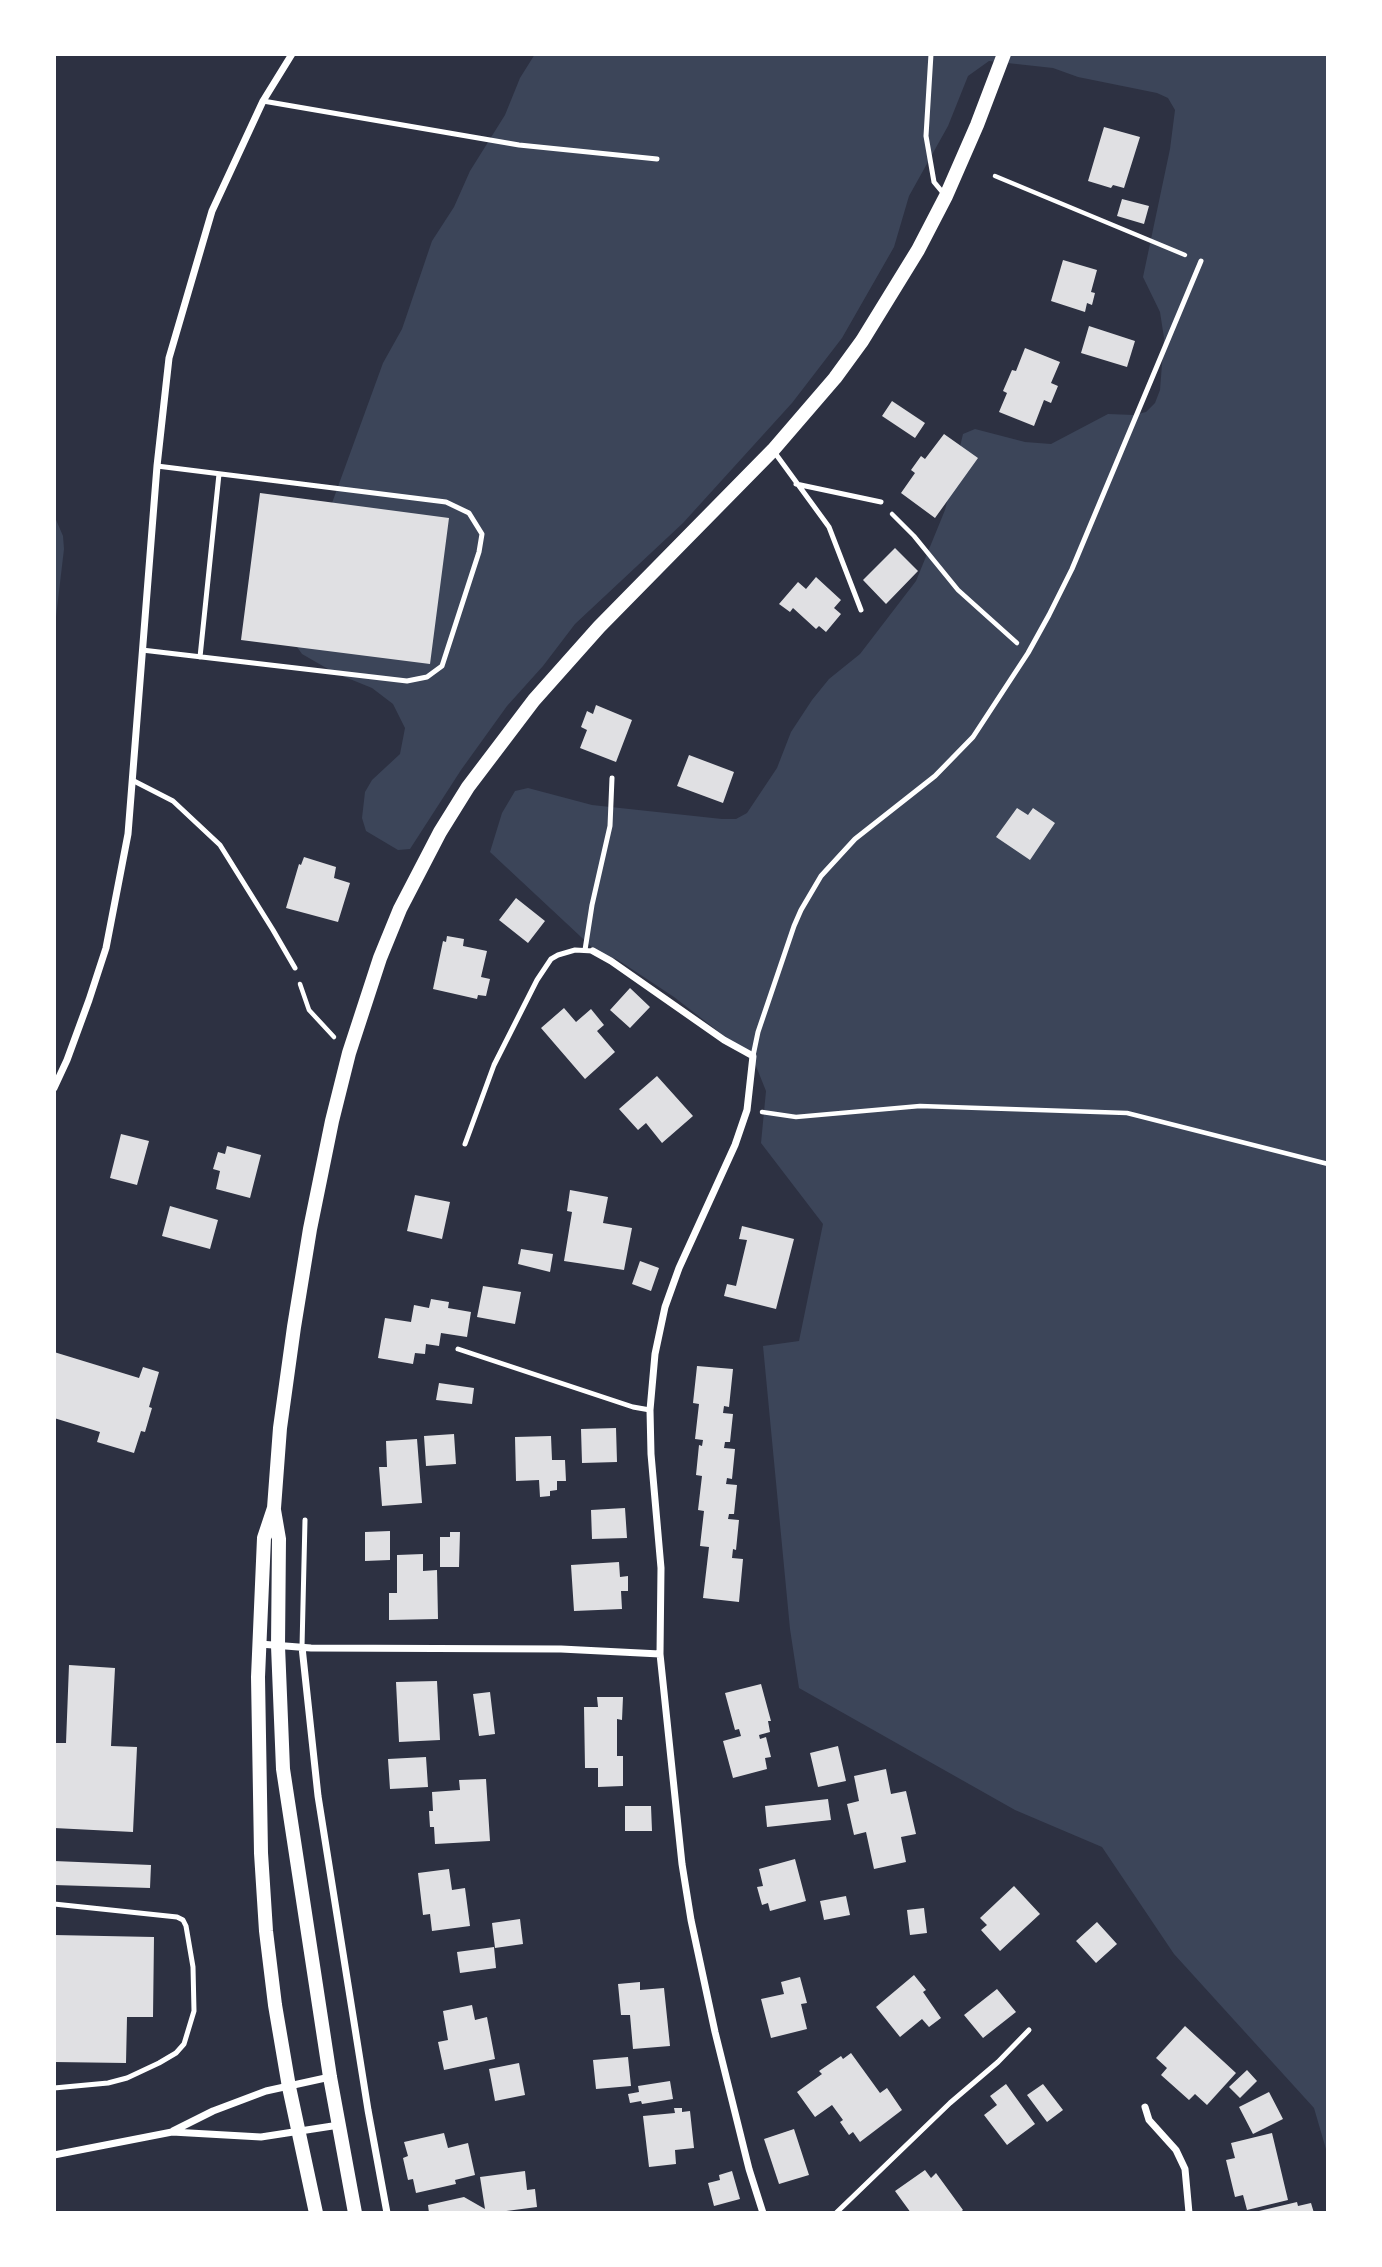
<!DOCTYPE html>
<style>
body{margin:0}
#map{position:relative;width:1382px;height:2267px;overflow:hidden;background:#2d3142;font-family:"Public Sans",sans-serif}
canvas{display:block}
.frame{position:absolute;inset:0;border:56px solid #fff;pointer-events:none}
</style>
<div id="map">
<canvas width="1382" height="2267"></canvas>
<div class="frame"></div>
</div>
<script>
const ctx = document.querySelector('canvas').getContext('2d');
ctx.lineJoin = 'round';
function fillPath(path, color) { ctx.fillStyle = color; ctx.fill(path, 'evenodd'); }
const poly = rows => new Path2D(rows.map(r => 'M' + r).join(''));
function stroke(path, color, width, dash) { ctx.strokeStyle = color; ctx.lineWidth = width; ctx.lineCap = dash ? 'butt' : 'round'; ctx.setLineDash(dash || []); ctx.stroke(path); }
const green = poly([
 [535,54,1328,54,1328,2156,1314,2108,1174,1954,1102,1847,1015,1810,799,1688,790,1629,763,1346,799,1341,823,1224,761,1143,766,1091,756,1066,737,1046,674,997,618,960,595,950,490,852,502,813,515,791,528,788,592,805,722,819,736,819,747,813,777,768,791,732,812,700,829,679,860,654,916,581,945,510,963,434,975,429,1025,442,1051,444,1108,414,1134,415,1146,412,1155,403,1160,390,1164,338,1160,312,1143,277,1170,149,1175,110,1168,98,1157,93,1078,77,1053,68,989,61,968,76,948,126,909,196,894,247,842,338,792,403,683,523,575,624,543,666,507,706,461,770,410,849,398,850,366,831,362,818,365,792,372,780,400,754,405,728,393,704,372,688,335,673,302,654,280,623,332,503,383,363,402,329,432,241,454,207,470,171,505,115,520,78],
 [54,515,63,536,64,549,54,634]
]);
const building = poly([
 [1104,127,1140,137,1124,188,1113,185,1111,188,1088,181],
 [1122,199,1149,206,1144,224,1117,216],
 [1063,260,1097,270,1091,292,1095,293,1092,305,1087,303,1085,312,1051,301],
 [1089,326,1135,341,1127,367,1081,353],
 [1025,348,1060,362,1051,383,1058,386,1051,403,1044,400,1034,426,999,412,1007,393,1003,391,1012,370,1016,371],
 [892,401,925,423,915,438,882,416],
 [944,434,978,458,935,518,901,493,915,473,911,470,921,456,925,459],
 [260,493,449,518,430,664,241,640],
 [895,548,918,571,886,604,863,580],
 [816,577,841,600,834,608,841,614,826,632,819,626,816,629,793,608,790,612,779,604,798,582,806,589],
 [596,705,632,720,616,762,580,748,587,730,581,727,587,711,593,714],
 [689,755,734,772,723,803,677,786],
 [1017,808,1028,815,1033,808,1055,823,1030,860,996,837],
 [304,857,336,867,334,878,350,883,338,922,286,908,299,864,301,865],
 [516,898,545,921,528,943,499,920],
 [447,936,464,939,463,946,487,951,481,977,490,979,486,996,478,995,477,999,433,989,443,941,446,942],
 [630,988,650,1007,630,1028,610,1010],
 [564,1008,576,1022,591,1009,604,1025,597,1031,615,1052,585,1079,541,1028],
 [657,1076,693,1116,662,1143,646,1123,638,1130,619,1109],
 [121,1134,149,1141,137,1185,110,1178],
 [227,1146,261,1155,250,1198,216,1189,220,1171,213,1169,218,1152,225,1154],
 [570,1190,608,1197,603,1223,632,1228,624,1270,564,1261,572,1212,567,1211],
 [415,1195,450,1202,442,1239,407,1231],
 [170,1206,218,1220,210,1249,162,1236],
 [742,1226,794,1239,776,1309,724,1296,727,1284,736,1286,747,1240,739,1239],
 [521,1249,553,1254,550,1272,518,1264],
 [640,1261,659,1268,651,1291,632,1284],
 [483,1286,521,1292,515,1324,477,1317],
 [431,1299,449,1302,448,1308,471,1312,467,1337,441,1333,439,1346,426,1344,425,1354,415,1353,413,1364,378,1358,385,1318,411,1322,414,1305,429,1308],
 [54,1352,139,1378,143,1367,159,1372,149,1407,152,1408,145,1432,141,1431,134,1453,97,1442,100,1432,54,1418],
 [697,1366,733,1369,729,1407,724,1406,723,1413,733,1414,730,1442,725,1442,724,1448,735,1449,732,1479,727,1478,726,1484,737,1485,734,1514,729,1514,728,1519,739,1520,736,1550,733,1549,732,1558,743,1559,739,1602,703,1598,709,1547,700,1546,704,1511,698,1510,702,1476,696,1475,699,1445,702,1446,703,1440,695,1439,699,1404,693,1403],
 [439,1383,474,1388,472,1404,436,1400],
 [616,1428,617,1462,582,1463,581,1429],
 [454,1434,456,1464,426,1466,424,1436],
 [551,1436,552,1460,565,1460,566,1481,557,1481,557,1490,550,1491,550,1496,540,1497,539,1480,516,1481,515,1437],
 [417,1439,422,1503,382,1506,379,1467,387,1467,386,1441],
 [625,1508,627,1538,592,1539,591,1510],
 [390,1531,390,1560,365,1561,365,1532],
 [450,1532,460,1532,459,1567,440,1567,440,1537,450,1537],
 [423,1554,423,1571,437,1570,438,1619,389,1620,389,1593,397,1593,397,1555],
 [619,1562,620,1577,628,1576,628,1591,621,1591,622,1609,574,1611,571,1565],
 [69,1665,115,1668,111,1746,137,1747,133,1832,54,1828,54,1743,66,1743],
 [437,1681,440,1740,399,1742,396,1682],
 [761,1684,771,1721,768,1721,770,1732,759,1735,760,1739,766,1737,771,1757,765,1758,767,1769,733,1778,723,1741,741,1736,739,1729,735,1730,725,1693],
 [490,1692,495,1734,479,1736,473,1694],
 [597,1697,623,1697,622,1720,617,1719,617,1756,623,1756,623,1786,598,1787,598,1768,585,1768,584,1707,598,1707],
 [838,1746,846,1781,818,1787,810,1753],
 [426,1757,428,1787,390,1789,388,1759],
 [886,1769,891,1794,906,1791,916,1834,901,1837,906,1862,874,1869,866,1832,854,1835,847,1804,859,1801,854,1776],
 [486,1779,490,1841,435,1844,434,1827,430,1827,429,1811,433,1811,432,1792,460,1790,459,1780],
 [828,1799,831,1820,767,1827,765,1806],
 [625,1806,651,1806,652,1831,625,1831],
 [795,1859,806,1901,770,1911,768,1903,762,1905,757,1887,763,1886,759,1869],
 [54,1861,151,1865,150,1888,54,1885],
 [449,1869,452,1890,465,1888,470,1926,432,1931,430,1914,423,1915,418,1873],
 [1014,1886,1040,1914,1000,1951,981,1930,987,1925,980,1918],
 [846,1896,850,1915,824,1920,820,1901],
 [924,1908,927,1933,910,1935,907,1910],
 [520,1919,523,1944,495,1948,492,1923],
 [1097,1922,1117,1944,1096,1963,1076,1941],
 [54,1935,154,1937,153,2017,127,2017,126,2063,54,2062],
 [494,1947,496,1968,460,1973,457,1952],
 [914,1975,926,1990,923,1992,941,2018,929,2027,922,2019,900,2037,876,2007],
 [800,1977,807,2003,801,2004,807,2029,771,2038,761,1999,784,1994,781,1982],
 [640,1982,640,1990,664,1988,670,2046,633,2049,630,2015,621,2015,618,1984],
 [997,1989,1016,2012,983,2038,964,2015],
 [472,2005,475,2020,487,2017,495,2059,444,2070,438,2042,448,2040,443,2011],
 [1185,2026,1236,2073,1207,2105,1195,2094,1189,2100,1161,2075,1167,2068,1156,2058],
 [851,2053,880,2093,887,2088,902,2110,860,2142,853,2132,849,2135,840,2122,843,2120,832,2105,815,2117,797,2092,822,2074,819,2071,841,2056,843,2059],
 [628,2057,631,2086,596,2089,593,2060],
 [519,2063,525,2095,495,2101,489,2069],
 [1247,2070,1257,2081,1240,2098,1229,2087],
 [670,2081,673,2099,642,2104,641,2101,630,2103,628,2094,639,2092,638,2086],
 [1006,2084,1035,2124,1007,2145,984,2115,997,2105,990,2096],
 [1043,2084,1063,2110,1047,2122,1027,2095],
 [1269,2092,1283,2119,1253,2134,1239,2107],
 [674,2108,682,2108,682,2112,690,2111,694,2148,675,2150,676,2164,649,2167,643,2116,675,2113],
 [794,2129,809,2175,779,2184,764,2139],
 [444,2133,448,2148,468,2143,475,2175,455,2180,456,2184,416,2193,413,2179,408,2180,403,2158,408,2156,404,2142],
 [1272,2133,1288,2200,1247,2210,1243,2195,1235,2197,1226,2160,1235,2158,1231,2143],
 [925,2170,931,2178,936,2173,963,2210,959,2213,911,2213,895,2191],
 [525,2171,527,2190,535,2189,537,2207,491,2213,429,2213,428,2205,464,2197,485,2209,480,2177],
 [732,2171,740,2199,714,2206,708,2183,720,2180,719,2175],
 [1297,2202,1298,2206,1311,2203,1314,2213,1259,2213,1259,2211]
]);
const path = poly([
 [995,176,1185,255],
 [892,514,914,536,958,590,1017,643],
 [300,984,309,1010,334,1037],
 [762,1112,796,1117,920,1106,1127,1113,1328,1164]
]);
const service = poly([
 [931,54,926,136,934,182,944,194],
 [263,101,519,145,657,159],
 [775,453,829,527,861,610],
 [796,484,881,502],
 [142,650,407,681,427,677,442,666,479,552,482,534,469,513,446,502,157,466],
 [200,657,219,474],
 [132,780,173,801,220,845,273,930,295,968],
 [585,950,592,905,610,826,612,778],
 [753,1056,758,1032,794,926,801,910,821,876,855,839,935,776,973,737,1028,653,1049,615,1072,569,1201,261],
 [465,1144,494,1065,537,980,551,959,558,955,575,950,593,951],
 [458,1349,633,1407,650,1410],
 [302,1647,305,1520],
 [54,1904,177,1917,183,1920,186,1926,193,1967,194,2011,184,2044,176,2053,159,2063,127,2078,108,2083,54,2088],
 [836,2213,950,2103,998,2062,1029,2030]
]);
const minor = poly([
 [593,951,611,961,724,1040,753,1056,747,1110,735,1145,679,1268,665,1307,655,1354,650,1410,651,1454,661,1568,660,1654,682,1864,691,1920,715,2032,749,2169,763,2213],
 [54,1088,67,1060,89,1000,106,948,128,834,157,466,169,358,212,211,263,101,292,54],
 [260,1644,311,1648,561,1649,660,1654],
 [302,1647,318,1796,368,2110,387,2213],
 [1145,2107,1149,2120,1176,2150,1185,2169,1189,2213],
 [173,2131,213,2111,266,2091,330,2077],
 [54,2155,172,2132,261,2137,339,2125]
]);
const secondary = poly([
 [274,1510,279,1539,278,1646,283,1769,330,2077,355,2213],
 [316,2213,289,2087,275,2005,266,1931,261,1853,258,1677,264,1538,274,1508,280,1428,294,1327,310,1229,332,1121,349,1053,380,958,400,909,440,832,468,787,534,700,599,627,773,450,835,378,862,341,918,250,946,196,977,125,1004,54]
]);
fillPath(green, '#3c4559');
fillPath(building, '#e0e0e3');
stroke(path, '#fff', 4.5);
stroke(service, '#fff', 5);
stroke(minor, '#fff', 7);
stroke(secondary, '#fff', 14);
</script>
